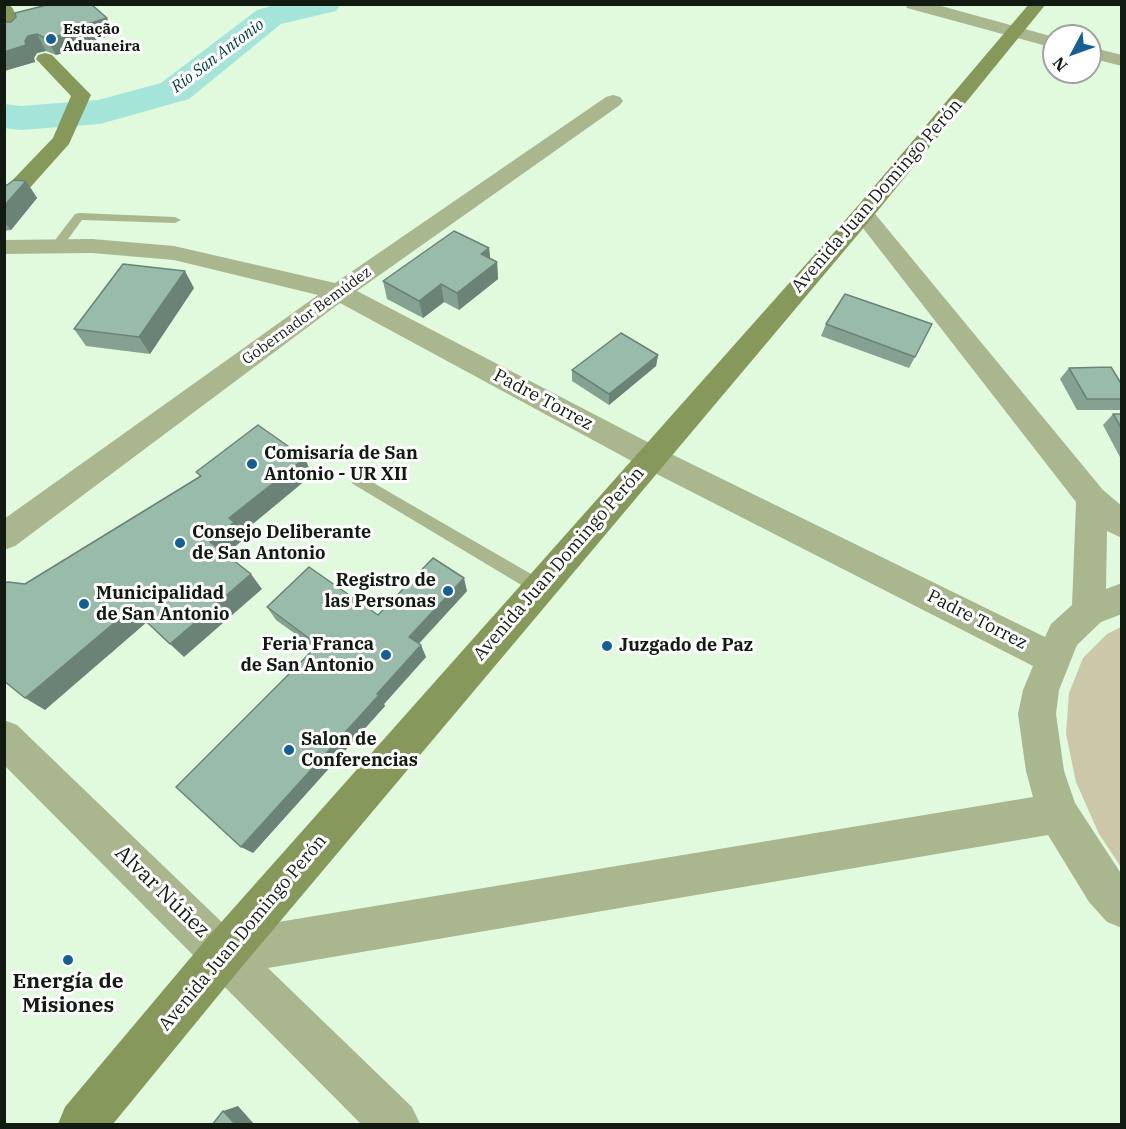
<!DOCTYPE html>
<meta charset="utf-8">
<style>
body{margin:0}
#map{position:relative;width:1126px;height:1129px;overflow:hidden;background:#e1fade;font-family:"IBM Plex Serif",serif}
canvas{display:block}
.frame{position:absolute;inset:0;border:6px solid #121b11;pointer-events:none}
.north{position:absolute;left:1042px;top:24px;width:60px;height:60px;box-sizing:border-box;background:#fff;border:2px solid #a0a4a0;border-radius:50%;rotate:229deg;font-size:16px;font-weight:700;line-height:24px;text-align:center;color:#121b11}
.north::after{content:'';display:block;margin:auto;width:21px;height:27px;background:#165f93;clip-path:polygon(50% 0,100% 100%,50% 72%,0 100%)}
</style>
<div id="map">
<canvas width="1126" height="1129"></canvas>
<div class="frame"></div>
<div class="north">N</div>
</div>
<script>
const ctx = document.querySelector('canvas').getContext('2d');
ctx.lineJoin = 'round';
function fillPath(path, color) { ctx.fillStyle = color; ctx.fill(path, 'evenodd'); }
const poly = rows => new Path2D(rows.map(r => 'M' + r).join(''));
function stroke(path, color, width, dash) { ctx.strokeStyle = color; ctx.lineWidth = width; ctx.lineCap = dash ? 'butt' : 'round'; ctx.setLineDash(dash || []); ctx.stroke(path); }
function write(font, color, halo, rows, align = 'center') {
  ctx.font = font + ' "IBM Plex Serif",serif'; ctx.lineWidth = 6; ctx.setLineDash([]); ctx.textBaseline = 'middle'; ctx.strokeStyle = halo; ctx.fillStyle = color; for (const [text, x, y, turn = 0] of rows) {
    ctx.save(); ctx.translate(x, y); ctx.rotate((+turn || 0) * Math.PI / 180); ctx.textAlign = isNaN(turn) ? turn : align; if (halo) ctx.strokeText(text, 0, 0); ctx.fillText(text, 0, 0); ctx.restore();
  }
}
const green = poly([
 [1121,627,1121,867,1099,834,1076,782,1066,734,1069,693,1083,658,1107,634]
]);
const river = poly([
 [278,4,341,4,336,11,281,24,189,99,100,124,21,130,4,128,4,104,21,106,98,100,161,83,257,10,278,4]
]);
const lane = poly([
 [79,213,175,217,181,220,175,223,82,220,60,250,52,250,52,244,75,214,79,213],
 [358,474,545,582,547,587,545,592,539,594,533,592,353,484,350,480,353,476,358,474]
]);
const street = poly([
 [905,4,934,4,1054,37,1054,48,907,8,905,4],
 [1090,47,1122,55,1122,66,1090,58,1090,47],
 [613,95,620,97,623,101,620,105,357,291,661,449,1045,637,1051,624,1072,605,1076,502,852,214,855,209,863,207,871,209,1103,490,1122,506,1122,538,1107,531,1106,589,1122,583,1122,614,1101,622,1077,645,1059,690,1056,714,1064,771,1075,803,1122,875,1122,928,1107,922,1089,902,1048,835,268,968,412,1107,420,1124,361,1124,4,765,4,720,17,725,230,930,1033,797,1026,771,1018,714,1023,690,1033,666,639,465,340,303,15,546,4,550,4,519,318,295,174,260,92,253,4,254,4,240,92,239,174,246,335,283,606,97,613,95]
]);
const secondary = poly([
 [4,4,10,5,13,9,23,32,20,36,8,36,5,32,4,4],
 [1029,4,1046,4,871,219,240,969,113,1124,58,1124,65,1107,208,937,855,209,1029,4],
 [45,53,52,55,91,95,69,144,19,200,4,200,4,189,53,138,71,96,36,59,38,55,45,53]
]);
const wall = poly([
 [4,22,115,34,84,44,85,46,56,55,46,51,37,53,34,58,35,62,4,71],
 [26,181,37,198,11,230,4,231,4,185],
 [489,248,490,259,497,262,498,279,459,310,444,302,423,318,387,299,383,281],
 [194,288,150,354,86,346,74,329],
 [826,324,915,357,909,368,821,336],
 [658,355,656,366,609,405,572,381,572,370],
 [1069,368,1122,385,1122,408,1120,410,1077,410,1060,379],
 [1113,414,1122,414,1122,461,1103,425],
 [467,591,419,643,426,657,384,704,385,706,253,853,315,648,276,620,267,607,378,615]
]);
const shadedWall = poly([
 [107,18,115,34,84,44,85,46,56,55,47,39,75,28],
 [37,34,46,51,37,53,34,58,35,62,4,71,4,52,25,41,28,36],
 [26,181,37,198,11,230,4,222,4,206],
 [489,248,491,265,481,254],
 [497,262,498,279,459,310,457,293],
 [185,271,194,288,150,354,139,337],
 [441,284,444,302,423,318,419,301],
 [658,355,656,366,609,405,609,394],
 [305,458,312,475,242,533,245,538,222,558,210,542,229,518],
 [251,574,262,589,184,657,170,644],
 [464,578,467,591,414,649,409,637],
 [132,608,147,622,45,710,25,698],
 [421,645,426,657,384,704,385,706,253,853,241,847],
 [238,1106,255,1125,236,1125,223,1111]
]);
const building = poly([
 [51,4,91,4,107,18,75,28,77,30,47,39,37,34,28,36,25,41,26,45,4,52,4,22,11,22,16,17,15,13,51,4],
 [14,180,26,181,4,206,4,185,7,185,14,180],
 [454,231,489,248,481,254,497,262,457,293,441,284,419,301,383,281,454,231],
 [123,264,185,271,139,337,74,329,123,264],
 [845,294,932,324,915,357,826,324,845,294],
 [621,333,658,355,609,394,572,370,621,333],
 [1111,367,1122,385,1122,399,1087,399,1069,368,1111,367],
 [1113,414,1122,414,1122,429,1113,414],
 [258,425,305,458,229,518,234,522,210,542,251,574,170,644,132,608,25,698,4,681,4,583,8,582,25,584,201,476,196,472,258,425],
 [433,558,464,578,409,637,421,645,377,694,379,695,241,847,176,787,318,645,267,607,309,567,378,615,433,558],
 [223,1111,236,1125,212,1125,223,1111]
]);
const markers = [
 [51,39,6,"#165f93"],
 [252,464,6,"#165f93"],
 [180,543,6,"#165f93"],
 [448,591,6,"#165f93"],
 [84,604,6,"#165f93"],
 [607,646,6,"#165f93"],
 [386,655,6,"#165f93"],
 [289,750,6,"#165f93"],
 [68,960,6,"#165f93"]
];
const farPoinames = [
 ["Estação",63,30],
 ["Aduaneira",63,47]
];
const farStreetnames = [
 ["Gobernador Bemúdez",307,316,-36]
];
const farWaternames = [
 ["Río San Antonio",218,56,-37]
];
const streetNames = [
 ["Avenida Juan Domingo Perón",877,196,-49],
 ["Padre Torrez",543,400,28],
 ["Avenida Juan Domingo Perón",559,564,-49],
 ["Padre Torrez",977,620,27],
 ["Avenida Juan Domingo Perón",243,933,-50]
];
const poiNames = [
 ["Comisaría de San",264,454],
 ["Antonio - UR XII",264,475],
 ["Consejo Deliberante",192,533],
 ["de San Antonio",192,554],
 ["Registro de",436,581,"right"],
 ["las Personas",436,602,"right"],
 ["Municipalidad",96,594],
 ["de San Antonio",96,615],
 ["Feria Franca",374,645,"right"],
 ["de San Antonio",374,666,"right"],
 ["Juzgado de Paz",619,646],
 ["Salon de",301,740],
 ["Conferencias",301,761]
];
const nearStreetnames = [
 ["Alvar Núñez",162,892,44]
];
const nearPoinames = [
 ["Energía de",68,982],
 ["Misiones",68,1006]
];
fillPath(green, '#ccc7a9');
fillPath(river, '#a5e4d9');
fillPath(lane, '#aab68e');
fillPath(street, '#aab68e');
fillPath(secondary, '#87985b');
fillPath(wall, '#84a192');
fillPath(shadedWall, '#6b8377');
fillPath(building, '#9ba');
stroke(building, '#6b8377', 1.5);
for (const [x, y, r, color] of markers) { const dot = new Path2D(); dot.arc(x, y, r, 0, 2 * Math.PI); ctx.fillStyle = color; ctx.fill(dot); stroke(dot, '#fff', 2); }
write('bold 15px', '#121b11', '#fff', farPoinames, 'left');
write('15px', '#121b11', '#fff', farStreetnames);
write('italic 16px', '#003d37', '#fff', farWaternames);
write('18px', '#121b11', '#fff', streetNames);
write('bold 18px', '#121b11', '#fff', poiNames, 'left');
write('21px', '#121b11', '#fff', nearStreetnames);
write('bold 21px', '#121b11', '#fff', nearPoinames);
</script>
